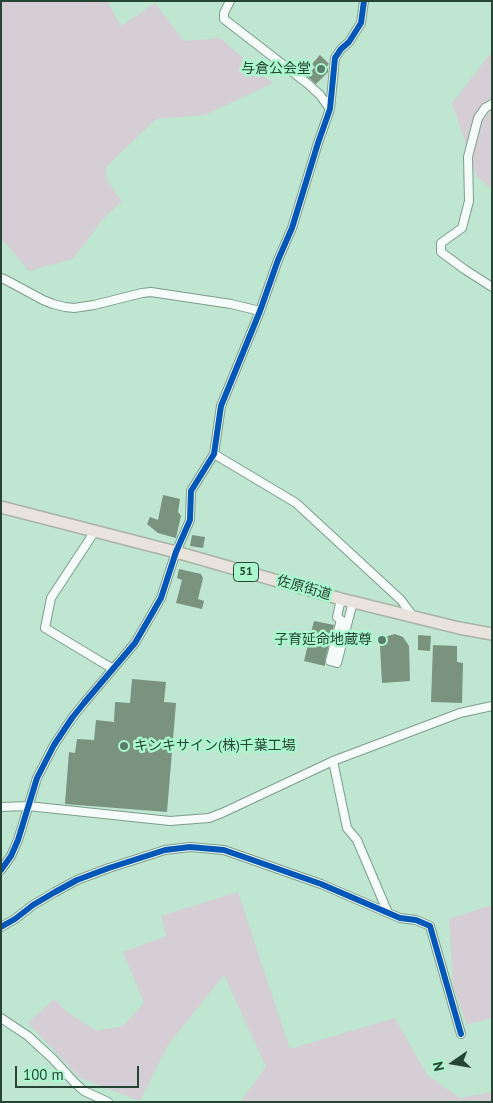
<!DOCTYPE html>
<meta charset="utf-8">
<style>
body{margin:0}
#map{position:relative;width:493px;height:1103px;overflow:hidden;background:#bee6d0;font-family:"PT Sans",sans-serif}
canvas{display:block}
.frame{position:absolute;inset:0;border:2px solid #264534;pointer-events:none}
.north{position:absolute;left:428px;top:1038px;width:50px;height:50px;-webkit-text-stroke:4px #acf8ce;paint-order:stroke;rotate:257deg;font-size:14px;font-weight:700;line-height:20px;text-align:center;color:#264534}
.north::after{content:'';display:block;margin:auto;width:18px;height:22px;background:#264534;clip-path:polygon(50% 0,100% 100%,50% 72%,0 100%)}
.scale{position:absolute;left:15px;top:1066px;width:124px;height:22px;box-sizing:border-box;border:2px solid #264534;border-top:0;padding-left:6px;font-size:15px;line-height:18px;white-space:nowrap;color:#264534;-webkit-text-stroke:4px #acf8ce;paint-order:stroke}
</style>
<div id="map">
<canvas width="493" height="1103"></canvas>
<div class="frame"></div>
<div class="north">N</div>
<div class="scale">100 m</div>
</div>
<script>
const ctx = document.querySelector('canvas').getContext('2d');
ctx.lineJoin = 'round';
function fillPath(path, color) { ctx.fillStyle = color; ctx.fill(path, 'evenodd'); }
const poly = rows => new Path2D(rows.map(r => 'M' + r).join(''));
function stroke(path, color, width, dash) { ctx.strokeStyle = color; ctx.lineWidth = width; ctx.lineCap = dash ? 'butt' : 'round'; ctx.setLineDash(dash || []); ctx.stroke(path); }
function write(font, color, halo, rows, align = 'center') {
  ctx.font = font + ' "PT Sans","Noto Sans JP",sans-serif'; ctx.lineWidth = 5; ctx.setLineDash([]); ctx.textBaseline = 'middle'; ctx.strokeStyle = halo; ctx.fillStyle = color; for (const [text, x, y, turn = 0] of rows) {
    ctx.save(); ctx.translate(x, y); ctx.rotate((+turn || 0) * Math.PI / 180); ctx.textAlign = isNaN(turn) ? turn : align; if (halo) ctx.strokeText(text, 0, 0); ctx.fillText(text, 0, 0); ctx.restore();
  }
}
const green = poly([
 [1,1,107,1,121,26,155,3,184,41,220,38,273,83,205,115,156,119,107,166,106,179,122,201,103,219,73,259,29,271,1,238],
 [492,52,492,189,477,177,452,103],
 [238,892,290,1049,395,1018,427,1075,460,1098,492,1092,492,1102,240,1102,266,1067,224,975,168,1045,140,1101,80,1078,28,1023,54,999,67,1012,97,1031,123,1026,144,1003,123,952,166,936,161,916],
 [492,905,492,1018,467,1025,453,986,449,919]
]);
const building = poly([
 [320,55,329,64,326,67,328,69,328,72,316,84,307,76,315,67,312,64],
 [163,495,180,499,178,512,181,516,176,538,158,533,147,524,150,517,158,520],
 [192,535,205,537,203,548,190,546],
 [179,569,201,574,203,578,198,599,204,601,202,609,176,603,182,580,177,578],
 [314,621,334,625,325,660,325,666,304,661],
 [395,634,403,637,409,646,410,681,382,683,380,646,384,639,388,636],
 [418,635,431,636,430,651,418,650],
 [433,645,457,646,457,662,463,663,462,703,431,702],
 [132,679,166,682,164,702,176,703,167,812,65,804,69,752,75,753,77,739,94,740,96,720,114,722,115,702,130,703]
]);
const minor = poly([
 [230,1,224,13,224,19,308,84,320,95,330,109],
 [492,104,485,108,478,118,469,153,468,157,469,201,462,228,441,243,441,252,464,269,492,287],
 [1,278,6,280,43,300,53,304,65,307,74,308,94,305,142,293,151,292,231,304,260,311],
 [214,454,296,503,401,600,412,615],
 [95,531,51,598,45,628,113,669],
 [341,599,337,617,341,620,330,661,337,663,353,602],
 [333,761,347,828,357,840,388,913],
 [1,807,28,806,170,821,209,818,222,813,333,761,460,713,492,706],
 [1,870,11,856,18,840,37,778,54,745,72,718,84,703,135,643,161,598,176,552,190,520,191,491,214,454,221,406,260,311,278,260,292,228,318,143,330,109,335,58,341,49,349,42,361,23,364,1],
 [1,927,15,919,33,905,55,892,77,880,109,868,165,850,190,847,224,850,321,884,400,918,416,920,430,926,461,1034],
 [1,1018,28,1036,53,1059,75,1083,84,1091,108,1102]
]);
const highway = poly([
 [1,507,176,552,341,599,459,628,492,634]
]);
const cycleway = poly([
 [1,870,11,856,18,840,37,778,54,745,72,718,84,703,135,643,161,598,176,552,190,520,191,491,214,454,221,406,260,311,278,260,292,228,318,143,330,109,335,58,341,49,349,42,361,23,364,1],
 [1,927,15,919,33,905,55,892,77,880,109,868,165,850,190,847,224,850,321,884,400,918,416,920,430,926,461,1034]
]);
const markers = [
 [321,69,5,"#5b7d6b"],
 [382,640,5,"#5b7d6b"],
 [124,746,5,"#5b7d6b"]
];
const shields = [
 [246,572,25]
];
const shieldNames = [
 ["51",246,572]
];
const poiNames = [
 ["与倉公会堂",311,69],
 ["子育延命地蔵尊",372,640],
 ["キンキサイン(株)千葉工場",134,746,"left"]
];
const streetNames = [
 ["佐原街道",304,588,16]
];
fillPath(green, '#d5ced4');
fillPath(building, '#79937f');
stroke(minor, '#7d9d8c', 10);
stroke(highway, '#aab3a4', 14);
stroke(minor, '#f5fbf8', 8);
stroke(highway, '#e8e3dc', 11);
stroke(cycleway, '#0057b8', 6);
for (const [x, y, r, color] of markers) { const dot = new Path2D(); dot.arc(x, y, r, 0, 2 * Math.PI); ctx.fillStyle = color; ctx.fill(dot); stroke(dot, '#acf8ce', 2); }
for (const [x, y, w] of shields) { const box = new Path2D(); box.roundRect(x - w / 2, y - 9.5, w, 19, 4); ctx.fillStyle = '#acf8ce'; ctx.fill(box); stroke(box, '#264534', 1); }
write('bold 12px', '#264534', null, shieldNames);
write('14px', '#264534', '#acf8ce', poiNames, 'right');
write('14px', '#264534', '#acf8ce', streetNames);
</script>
